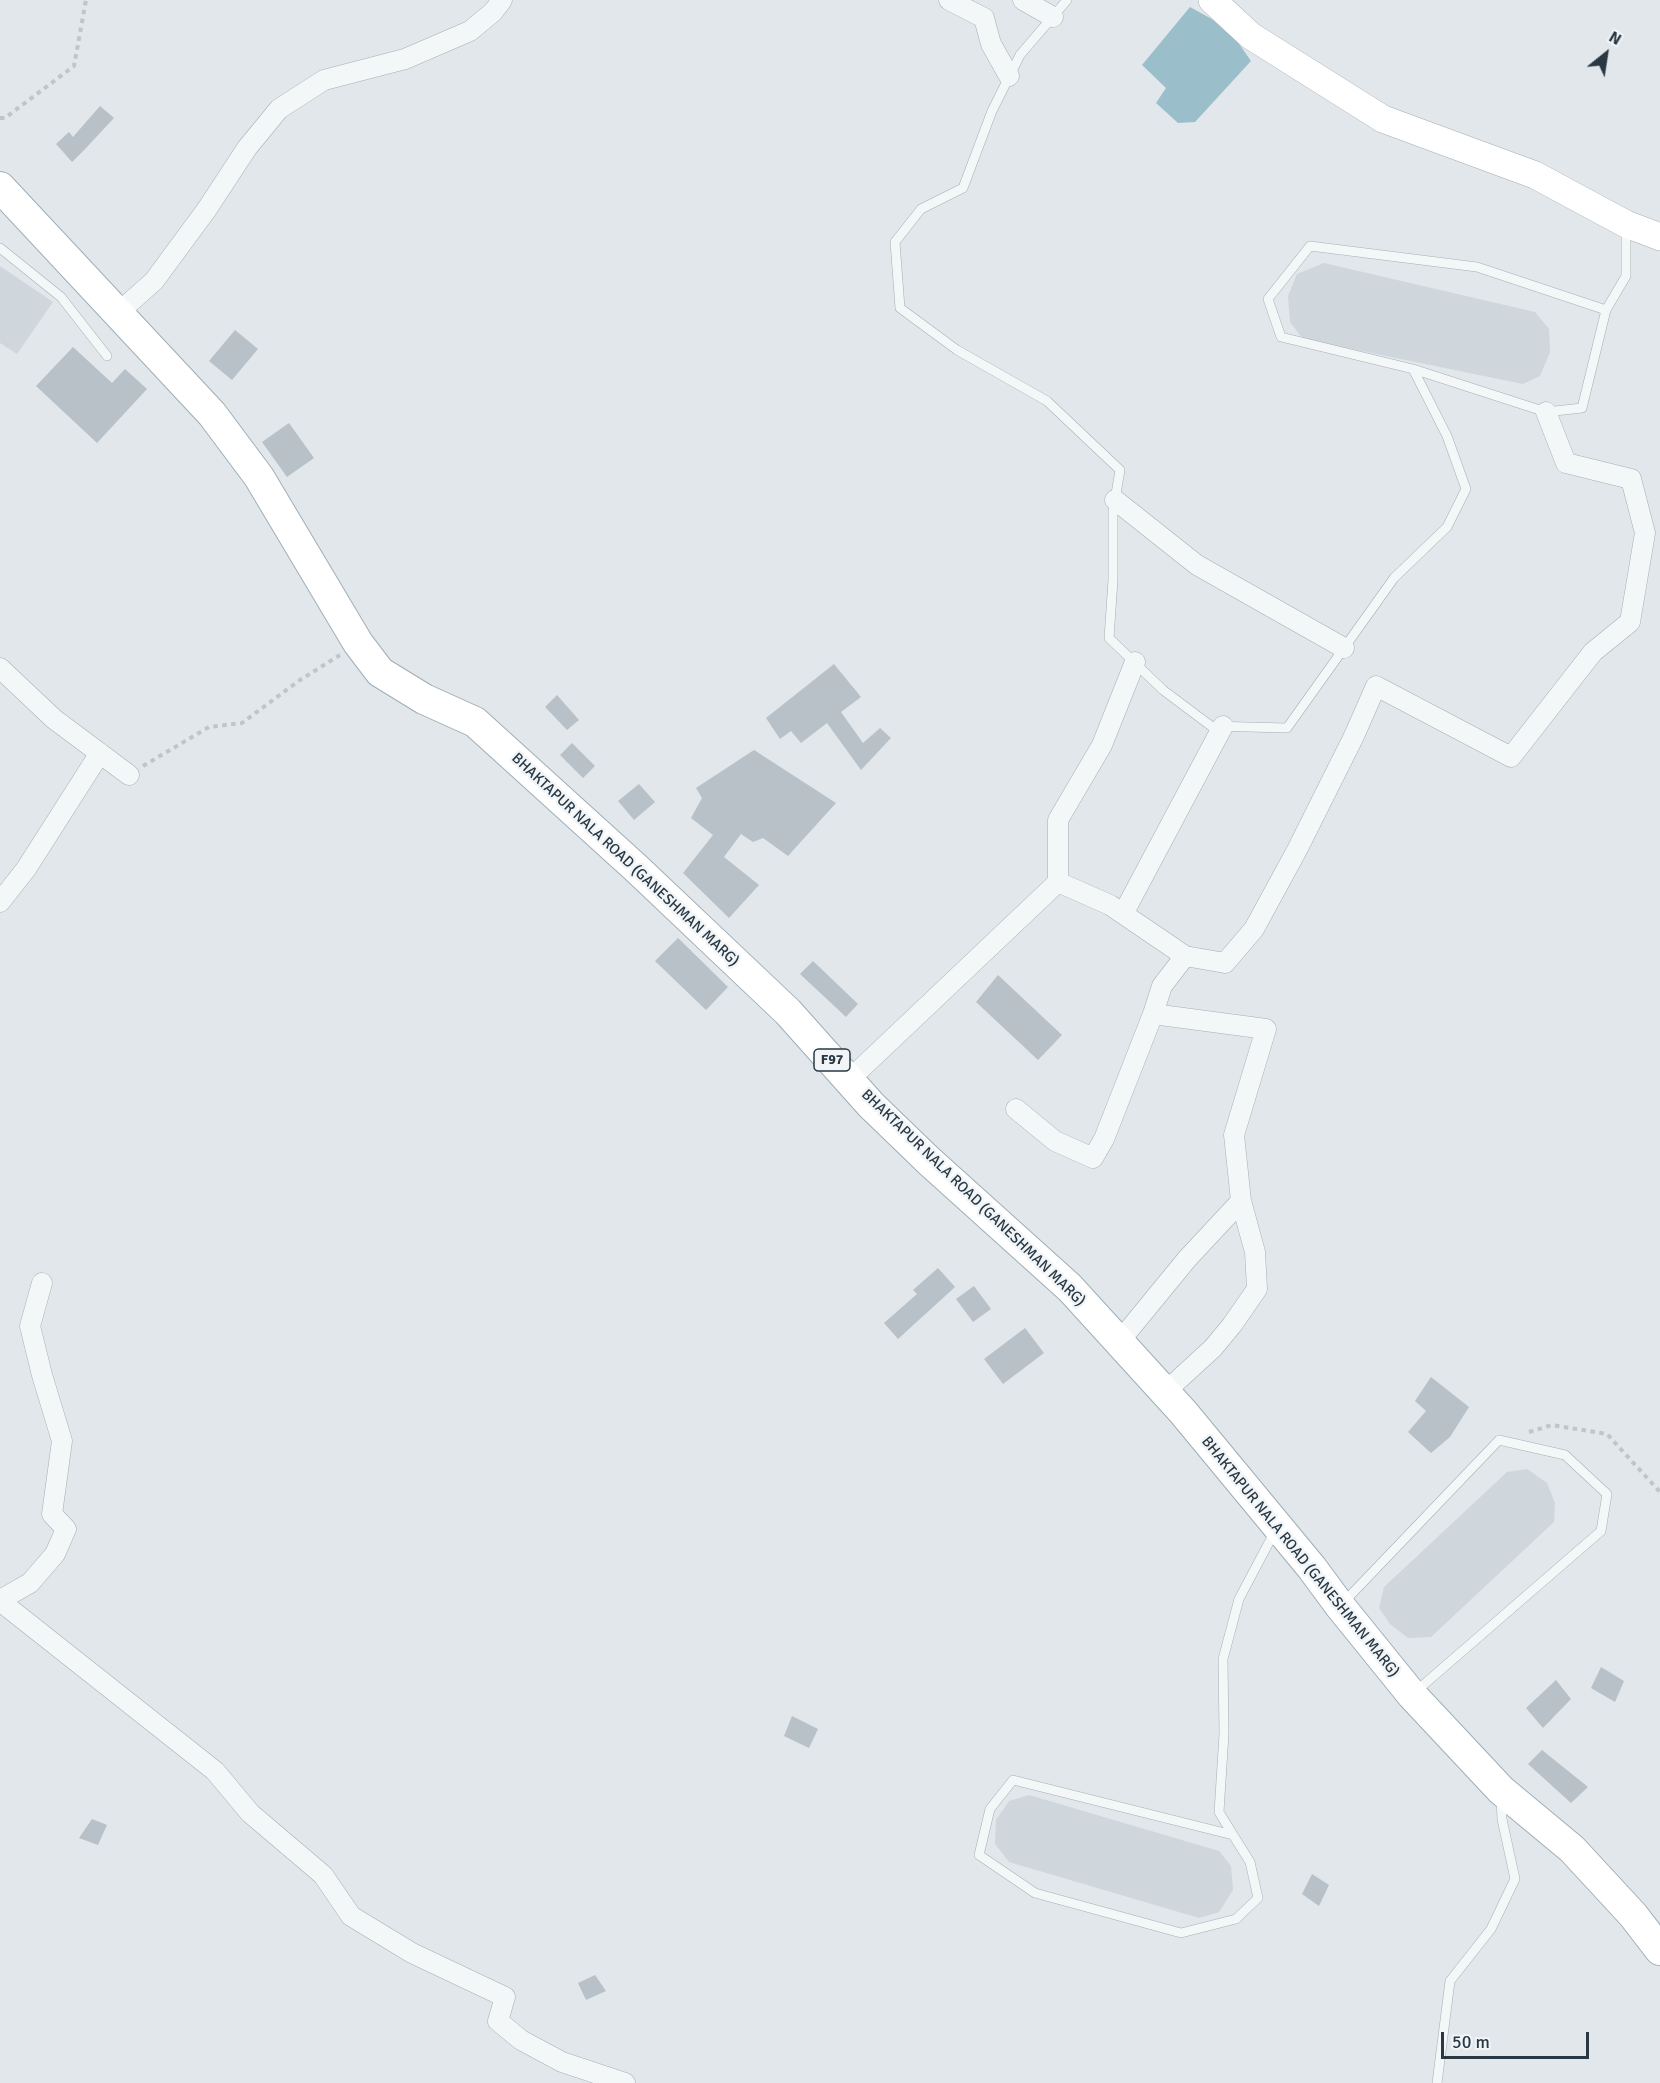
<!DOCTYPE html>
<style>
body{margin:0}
#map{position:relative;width:1660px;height:2083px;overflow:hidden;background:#e1e7ea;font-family:Signika,sans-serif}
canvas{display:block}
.north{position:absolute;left:1576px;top:24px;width:60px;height:60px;-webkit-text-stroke:4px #f1f5f8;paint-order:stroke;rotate:30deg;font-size:16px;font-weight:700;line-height:24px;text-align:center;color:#293843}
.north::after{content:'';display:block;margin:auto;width:21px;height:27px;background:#293843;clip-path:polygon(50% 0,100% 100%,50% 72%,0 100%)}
.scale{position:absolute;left:1441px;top:2032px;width:148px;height:27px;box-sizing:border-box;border:3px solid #293843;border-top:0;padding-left:8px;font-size:18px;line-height:21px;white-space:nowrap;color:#293843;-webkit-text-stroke:4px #f1f5f8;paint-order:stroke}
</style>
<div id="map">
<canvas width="1660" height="2083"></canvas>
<div class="north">N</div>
<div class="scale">50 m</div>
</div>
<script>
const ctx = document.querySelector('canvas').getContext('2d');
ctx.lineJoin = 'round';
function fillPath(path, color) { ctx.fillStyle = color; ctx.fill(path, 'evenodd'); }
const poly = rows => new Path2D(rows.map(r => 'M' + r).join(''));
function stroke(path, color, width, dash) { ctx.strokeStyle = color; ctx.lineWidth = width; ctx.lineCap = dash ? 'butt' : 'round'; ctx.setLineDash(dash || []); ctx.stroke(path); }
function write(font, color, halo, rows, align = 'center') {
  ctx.font = font + ' Signika,sans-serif'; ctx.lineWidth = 5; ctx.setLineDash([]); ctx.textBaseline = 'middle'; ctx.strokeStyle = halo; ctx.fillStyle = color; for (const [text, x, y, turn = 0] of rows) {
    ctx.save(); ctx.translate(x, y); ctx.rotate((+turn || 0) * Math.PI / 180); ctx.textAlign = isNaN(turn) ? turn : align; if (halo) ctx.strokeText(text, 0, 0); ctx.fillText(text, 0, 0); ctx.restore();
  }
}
const built = poly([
 [1324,263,1535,312,1549,329,1550,352,1540,376,1523,384,1303,339,1290,322,1288,296,1297,274],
 [0,266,53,302,17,354,0,343],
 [1527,1469,1547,1483,1555,1503,1554,1522,1431,1637,1408,1638,1390,1624,1379,1608,1384,1587,1507,1472],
 [1029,1795,1219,1851,1231,1866,1233,1890,1219,1912,1199,1918,1009,1862,995,1844,996,1820,1009,1801]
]);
const water = poly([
 [1190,7,1228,28,1251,61,1195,122,1178,123,1156,103,1166,88,1142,65]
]);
const building = poly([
 [100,106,114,118,86,148,72,162,56,144,69,132,73,137],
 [235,330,258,349,232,380,209,361],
 [73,347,112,383,125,369,147,389,97,443,36,386],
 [289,423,314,458,287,477,262,442],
 [834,664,861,697,841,712,863,743,880,728,891,738,861,770,827,723,801,743,791,731,780,739,766,718],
 [557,695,579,720,567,730,545,707],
 [572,743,595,766,583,778,560,755],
 [754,750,836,803,788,856,763,838,753,842,741,834,724,857,759,885,729,918,683,873,713,835,691,818,702,798,696,788],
 [639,784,655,802,634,820,618,801],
 [678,938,728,987,706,1010,655,961],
 [813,961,858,1004,846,1017,800,974],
 [998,975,1062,1035,1038,1060,976,1002],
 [938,1268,955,1287,898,1339,884,1323,917,1294,913,1290],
 [974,1286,991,1309,973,1322,956,1299],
 [1025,1328,1044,1353,1003,1384,984,1359],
 [1431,1377,1469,1407,1450,1437,1431,1453,1408,1432,1426,1411,1415,1401],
 [1601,1667,1624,1681,1615,1702,1591,1688],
 [1556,1680,1571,1699,1543,1728,1526,1708],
 [792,1716,818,1729,809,1748,784,1736],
 [1542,1750,1588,1787,1571,1803,1528,1764],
 [92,1819,107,1825,98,1845,79,1838],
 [1312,1874,1329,1885,1319,1906,1302,1894],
 [595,1975,606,1991,586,2000,578,1983]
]);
const path = poly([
 [0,118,5,118,74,66,86,0],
 [143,766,209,727,242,723,300,680,340,655],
 [1529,1432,1552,1425,1607,1434,1660,1492]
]);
const service = poly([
 [1067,0,1020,55,992,111,963,188,921,209,895,242,900,308,957,350,1047,401,1120,470,1113,512,1113,580,1109,638,1163,690,1211,726,1287,728,1394,578,1447,527,1466,489,1447,436,1413,369],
 [0,248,61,297,107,356],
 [1606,310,1477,267,1310,246,1268,299,1281,337,1413,369,1546,412,1582,408,1606,310,1626,276,1626,227],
 [1344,1602,1499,1440,1565,1455,1607,1494,1601,1531,1414,1693],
 [1233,1835,1013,1780,990,1809,979,1855,1035,1893,1181,1933,1236,1919,1258,1898,1250,1862,1233,1835,1219,1812,1224,1734,1223,1659,1239,1599,1275,1531],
 [1437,2083,1450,1981,1491,1929,1515,1879,1502,1819,1501,1799]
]);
const minor = poly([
 [949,0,984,18,991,44,1009,76],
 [1023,0,1053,17],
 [118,313,154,281,207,209,247,148,279,109,324,80,405,59,470,31,493,12,502,0],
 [1115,500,1197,565,1344,648],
 [0,668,54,719,129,775],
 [1058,882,1058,820,1102,745,1135,662],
 [0,902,26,869,100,753],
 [1123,914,1223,726],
 [1153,1014,1162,986,1185,956],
 [850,1079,1058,882,1110,905,1185,956,1225,963,1254,929,1297,850,1354,736,1376,686,1511,757,1593,652,1630,622,1645,533,1631,479,1566,463,1546,412],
 [1016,1109,1055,1141,1093,1158,1104,1139,1153,1014,1266,1029,1234,1135,1241,1201],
 [1119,1342,1187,1259,1241,1201,1255,1252,1257,1289,1232,1325,1213,1348,1165,1392],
 [0,1600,30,1583,55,1554,66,1529,52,1514,62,1441,42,1375,30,1326,42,1283],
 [0,1601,215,1771,250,1813,323,1875,351,1916,412,1953,505,1997,498,2021,521,2040,562,2062,625,2083]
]);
const secondary = poly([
 [1212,0,1251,36,1383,119,1535,175,1626,224,1660,237]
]);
const primary = poly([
 [0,187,212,414,259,477,358,643,380,672,424,699,475,722,636,868,788,1012,871,1105,929,1161,1070,1288,1183,1412,1312,1568,1340,1606,1412,1695,1501,1790,1572,1849,1633,1915,1660,1950]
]);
const shields = [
 [832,1060,36]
];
const shieldNames = [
 ["F97",832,1060]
];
const streetNames = [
 ["BHAKTAPUR NALA ROAD (GANESHMAN MARG)",625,860,43],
 ["BHAKTAPUR NALA ROAD (GANESHMAN MARG)",973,1198,44],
 ["BHAKTAPUR NALA ROAD (GANESHMAN MARG)",1300,1557,51]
];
fillPath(built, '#cfd7dc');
fillPath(water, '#9bbecb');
fillPath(building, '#b8c1c8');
stroke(service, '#a6afb5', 10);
stroke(minor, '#a6afb5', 21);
stroke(secondary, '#a6afb5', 28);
stroke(primary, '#a0aeb6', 32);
stroke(path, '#bfc5c9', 4, [4.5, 4.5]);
stroke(service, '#f4f7f8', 9);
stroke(minor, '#f4f7f8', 20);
stroke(secondary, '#fff', 27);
stroke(primary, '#fff', 30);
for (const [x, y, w] of shields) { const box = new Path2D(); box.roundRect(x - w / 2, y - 11, w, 22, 4.5); ctx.fillStyle = '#f1f5f8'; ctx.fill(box); stroke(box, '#293843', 1.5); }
write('bold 14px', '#293843', null, shieldNames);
write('15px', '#293843', '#f1f5f8', streetNames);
</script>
